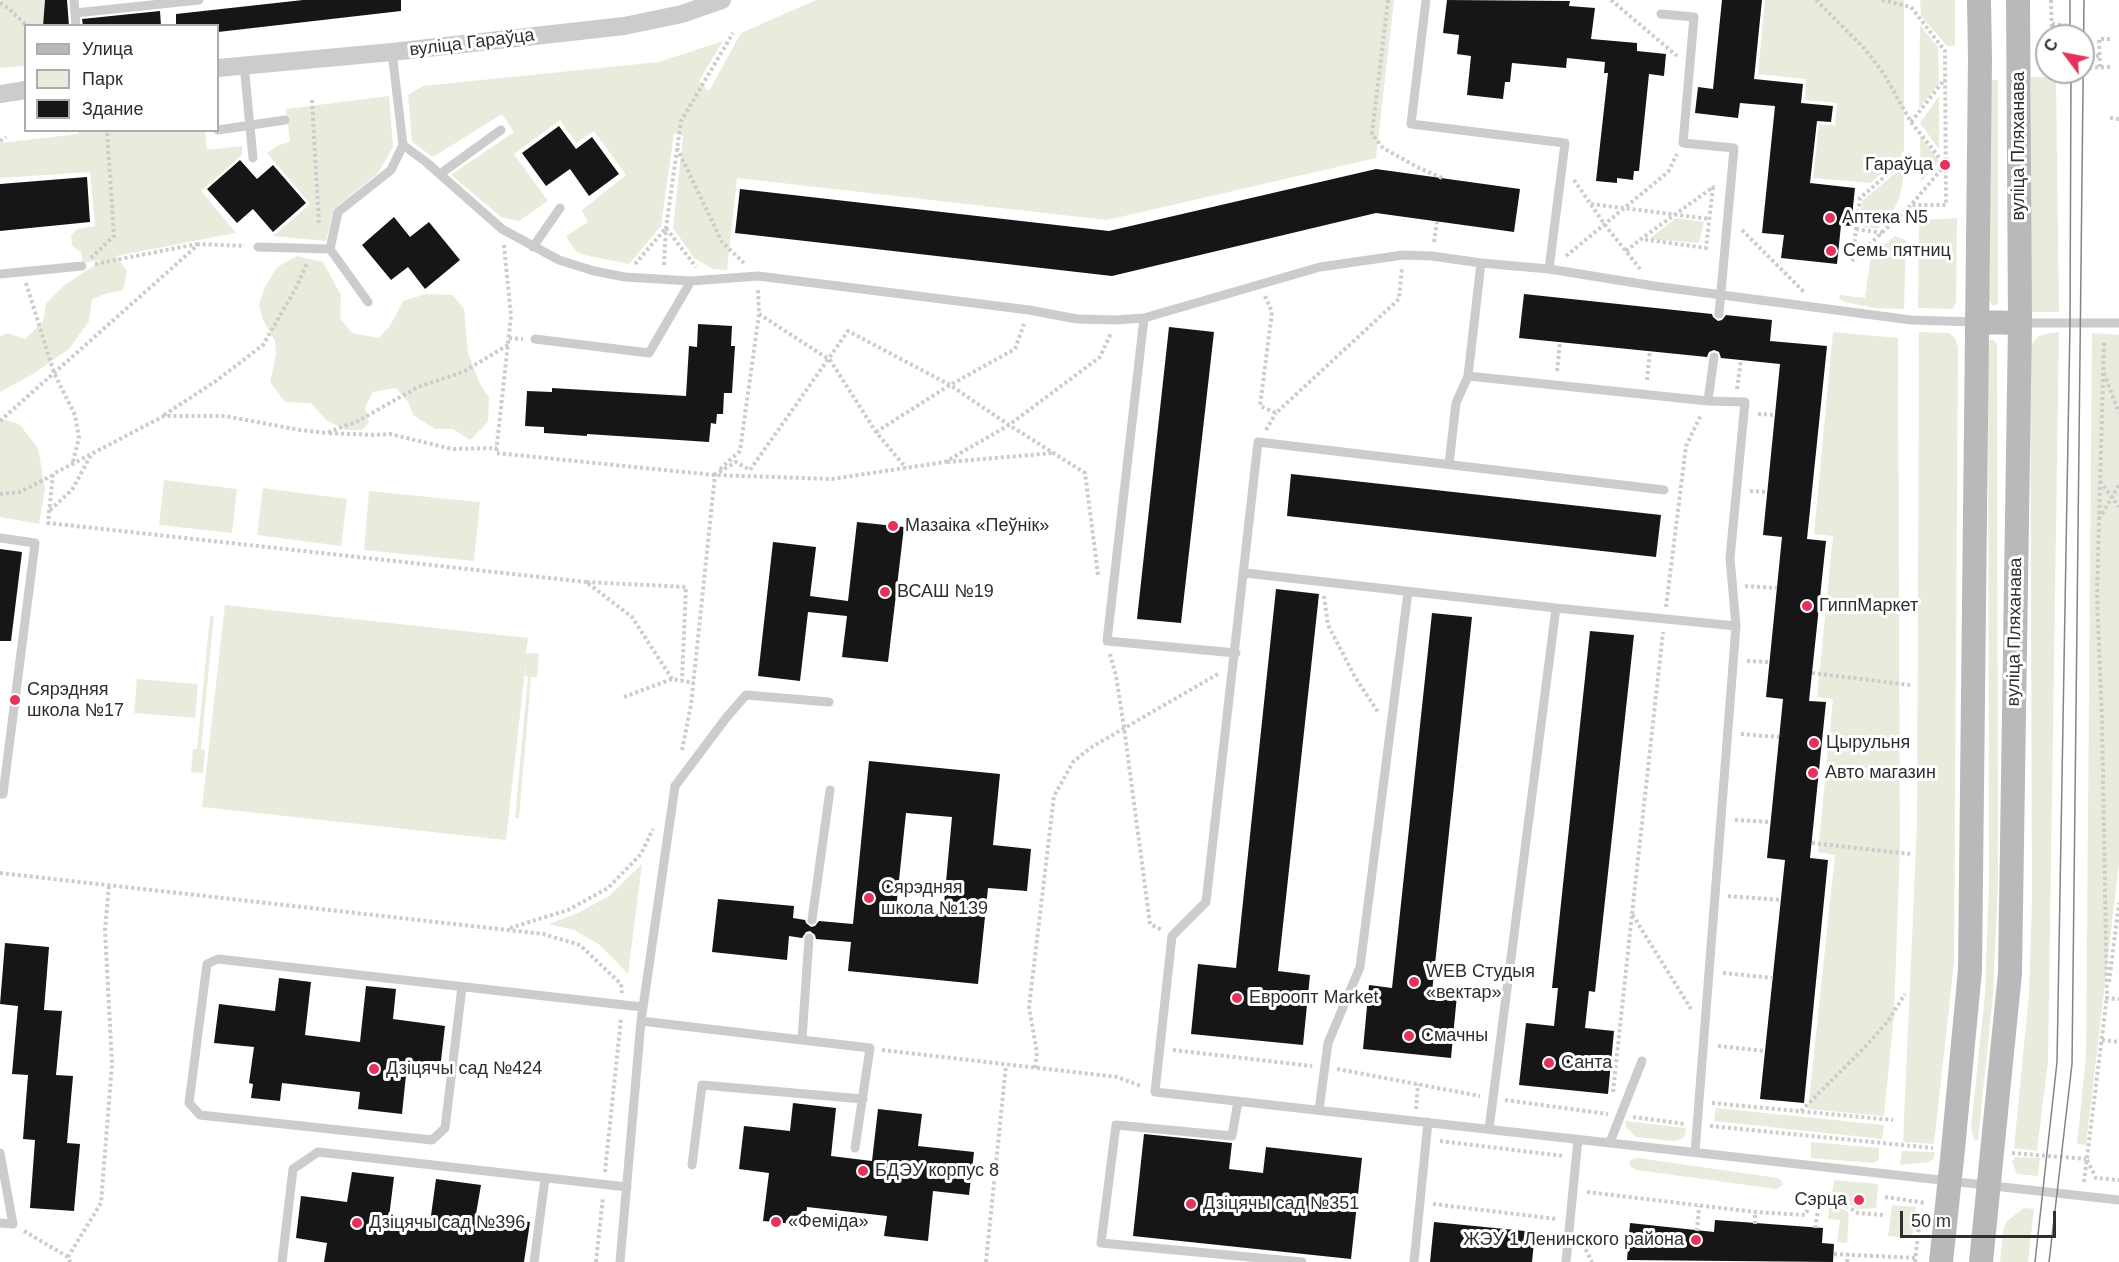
<!DOCTYPE html>
<meta charset="utf-8">
<style>
body{margin:0}
#map{position:relative;width:2119px;height:1262px;overflow:hidden;background:#fff;font-family:Helvetica,sans-serif}
canvas{display:block}
.legend{position:absolute;left:24px;top:24px;width:195px;height:108px;box-sizing:border-box;background:#fff;border:2px solid #acacac;margin:0;padding:8px 10px;list-style:none;font-size:18px;color:#2f2f2f}
.legend li{display:flex;align-items:center;gap:12px;height:30px}
.legend b{width:30px;border:2px solid #acacac}
.north{position:absolute;left:2035px;top:24px;width:60px;height:60px;box-sizing:border-box;background:#fff;border:2px solid #acacac;border-radius:50%;rotate:302deg;font-size:16px;font-weight:700;line-height:24px;text-align:center;color:#2f2f2f}
.north::after{content:'';display:block;margin:auto;width:21px;height:27px;background:#e5325c;clip-path:polygon(50% 0,100% 100%,50% 72%,0 100%)}
.scale{position:absolute;left:1900px;top:1211px;width:156px;height:27px;box-sizing:border-box;border:3px solid #2f2f2f;border-top:0;padding-left:8px;font-size:18px;line-height:21px;white-space:nowrap;color:#2f2f2f;-webkit-text-stroke:4px #fff;paint-order:stroke}
</style>
<div id="map">
<canvas width="2119" height="1262"></canvas>
<ul class="legend">
<li><b style="height:8px;background:#b9b9b9"></b>Улица</li>
<li><b style="height:16px;background:#e8ecdd"></b>Парк</li>
<li><b style="height:16px;background:#161616"></b>Здание</li>
</ul>
<div class="north">С</div>
<div class="scale">50 m</div>
</div>
<script>
const ctx = document.querySelector('canvas').getContext('2d');
ctx.lineJoin = 'round';
function fillPath(path, color) { ctx.fillStyle = color; ctx.fill(path, 'evenodd'); }
const poly = rows => new Path2D(rows.map(r => 'M' + r).join(''));
function stroke(path, color, width, dash) { ctx.strokeStyle = color; ctx.lineWidth = width; ctx.lineCap = dash ? 'butt' : 'round'; ctx.setLineDash(dash || []); ctx.stroke(path); }
function write(font, color, halo, rows, align = 'center') {
  ctx.font = font + ' Helvetica,sans-serif'; ctx.lineWidth = 6; ctx.setLineDash([]); ctx.textBaseline = 'middle'; ctx.strokeStyle = halo; ctx.fillStyle = color; for (const [text, x, y, turn = 0] of rows) {
    ctx.save(); ctx.translate(x, y); ctx.rotate((+turn || 0) * Math.PI / 180); ctx.textAlign = isNaN(turn) ? turn : align; if (halo) ctx.strokeText(text, 0, 0); ctx.fillText(text, 0, 0); ctx.restore();
  }
}
const green = poly([
 [0,0,45,0,43,25,26,26,25,66,0,68],
 [816,0,1394,0,1376,158,1107,220,737,178,727,270,713,269,694,258,673,228,683,136,674,133,661,226,629,264,584,255,576,251,570,243,566,236,588,222,582,210,626,175,594,131,576,143,560,120,514,154,548,201,519,221,501,217,451,175,514,132,502,114,433,157,412,142,408,95,423,86,659,62,723,41,699,81,709,91,741,33],
 [1765,0,1904,0,1904,150,1899,159,1870,183,1813,178,1819,124,1835,125,1837,103,1805,100,1806,79,1758,74],
 [1920,0,1955,0,1955,46,1947,46,1921,16],
 [1920,25,1938,47,1939,84,1919,108],
 [2031,77,2056,77,2059,312,2031,312],
 [1991,80,1998,80,1998,304,1993,306,1989,300],
 [389,96,393,147,378,173,334,209,326,241,273,236,310,204,267,153,279,145,290,142,286,109],
 [1939,96,1939,149,1920,123],
 [205,130,207,150,242,146,242,155,201,191,236,233,116,256,127,271,123,290,105,294,92,299,89,321,69,349,33,374,0,392,0,336,7,333,25,339,43,322,46,304,62,287,102,260,83,263,81,252,72,246,71,235,77,229,95,226,90,172,0,178,0,143,78,134,79,131],
 [1920,136,1939,161,1921,182],
 [1906,164,1900,196,1891,216,1877,229,1859,226,1862,201],
 [1676,218,1704,222,1699,243,1649,239],
 [1957,218,1956,303,1952,309,1918,308,1919,220],
 [1895,236,1906,240,1904,309,1875,308,1845,302,1839,298,1840,295,1865,298,1871,255],
 [297,256,323,262,341,295,340,318,352,333,379,338,390,326,403,301,426,294,453,295,464,309,468,353,480,384,489,398,488,422,470,440,453,429,435,429,413,415,408,402,396,388,373,392,365,408,369,423,362,430,346,430,326,420,311,403,285,402,270,382,276,355,275,341,263,320,259,305,265,287,277,267],
 [1833,332,1898,338,1900,847,1894,1015,1884,1116,1808,1109,1835,855,1818,852,1833,699,1817,697,1833,536,1814,534],
 [1919,332,1949,333,1955,338,1958,348,1954,963,1934,1144,1903,1142,1917,824],
 [2059,332,2048,1062,2037,1151,2014,1148,2029,993,2032,901,2030,351,2032,344,2038,337,2044,334],
 [2092,333,2119,335,2119,863,2086,1145,2077,1144,2086,1056],
 [1990,340,1994,340,1997,344,1998,880,1993,995,1978,1140,1975,1140,1973,1136,1971,1128,1985,994,1989,881,1988,343],
 [0,418,20,425,38,448,45,488,39,524,0,517],
 [164,480,237,489,232,533,159,525],
 [263,488,347,499,341,546,257,535],
 [369,491,480,502,474,561,364,550],
 [225,605,528,638,526,653,539,654,537,677,531,677,519,818,515,818,528,677,525,676,526,661,506,840,202,807],
 [210,616,214,616,201,749,205,750,203,773,191,772,193,749,197,749],
 [137,679,198,684,195,718,134,713],
 [642,864,628,974,600,945,574,930,549,924,578,913,609,896],
 [1716,1108,1884,1125,1882,1139,1714,1121],
 [1625,1121,1686,1128,1685,1136,1679,1140,1671,1141,1636,1137,1627,1128],
 [1811,1142,1879,1148,1879,1160,1873,1163,1811,1158],
 [1902,1151,1935,1152,1934,1158,1929,1162,1900,1165],
 [2015,1157,2040,1158,2038,1176,2017,1174,2012,1162],
 [1638,1158,1778,1178,1782,1181,1783,1185,1777,1189,1636,1170,1630,1166,1629,1162,1632,1159],
 [1834,1180,1878,1184,1876,1208,1857,1209,1832,1194],
 [1892,1205,1916,1207,1912,1238,1888,1236],
 [1829,1208,1844,1209,1849,1213,1847,1243,1837,1242,1840,1220,1828,1219],
 [2024,1208,2034,1209,2028,1262,2000,1262,2003,1231,2007,1221]
]);
const building = poly([
 [45,0,67,0,69,26,43,26],
 [303,0,401,0,401,11,218,32,218,26,176,26,176,14],
 [1447,0,1570,1,1569,6,1595,8,1591,39,1637,43,1637,51,1666,54,1664,76,1649,74,1639,171,1634,171,1633,180,1617,178,1617,183,1596,181,1608,73,1604,73,1605,62,1567,58,1566,68,1512,63,1510,82,1505,82,1503,99,1467,95,1471,56,1457,54,1459,35,1443,33],
 [1722,0,1762,0,1754,79,1803,84,1801,103,1833,106,1831,122,1817,121,1810,183,1855,188,1851,226,1841,225,1837,264,1781,258,1784,235,1762,233,1775,106,1740,103,1738,118,1695,113,1698,87,1713,89],
 [160,11,161,26,83,26,82,19],
 [559,126,576,149,592,137,619,174,589,196,570,169,546,186,522,153],
 [240,160,257,179,273,165,306,203,273,232,253,209,237,223,207,189],
 [1376,169,1520,189,1514,232,1376,213,1112,276,735,233,740,189,1109,231],
 [87,177,90,222,0,231,0,184],
 [394,217,410,237,429,222,460,260,425,289,408,267,391,280,362,245],
 [1524,294,1712,314,1713,317,1718,321,1722,320,1726,315,1772,320,1770,341,1827,346,1807,539,1826,541,1809,701,1826,702,1810,858,1828,860,1804,1103,1760,1099,1785,860,1767,858,1783,699,1766,697,1782,537,1763,535,1780,364,1721,358,1719,352,1714,350,1709,352,1707,357,1519,338],
 [698,324,732,326,731,346,735,346,732,393,724,393,723,414,717,414,716,424,711,423,709,442,587,434,587,436,544,433,544,427,525,426,527,391,552,392,552,388,686,396,689,346,697,347],
 [1169,327,1214,332,1181,623,1137,619],
 [1291,474,1661,515,1656,557,1287,516],
 [857,522,904,527,888,662,842,657,847,616,808,612,800,681,758,676,773,542,816,547,810,596,848,601],
 [0,549,22,552,11,641,0,641],
 [1276,589,1319,594,1278,971,1310,975,1303,1045,1191,1034,1198,964,1236,968],
 [1432,613,1472,617,1432,992,1457,995,1451,1058,1363,1049,1369,985,1392,988],
 [1590,631,1634,635,1595,992,1589,991,1585,1028,1614,1031,1608,1094,1519,1085,1526,1023,1554,1026,1558,988,1552,988],
 [869,761,1000,774,993,845,1031,849,1027,891,988,888,978,984,848,971,851,942,816,939,815,935,810,931,806,932,802,938,789,936,787,960,712,952,718,899,794,906,793,918,805,920,806,923,811,927,815,926,819,921,853,924],
 [906,813,952,817,943,914,896,909],
 [5,943,49,947,44,1010,62,1011,56,1075,73,1076,67,1143,80,1144,74,1211,30,1208,35,1140,23,1139,28,1075,12,1074,18,1006,0,1004],
 [279,978,311,982,305,1035,360,1042,366,986,396,989,393,1019,445,1026,440,1069,407,1065,402,1114,358,1109,360,1092,282,1083,280,1101,251,1098,253,1084,249,1083,254,1047,214,1043,219,1004,275,1011],
 [793,1103,836,1108,831,1156,872,1161,878,1109,922,1114,918,1146,974,1152,969,1195,933,1191,928,1241,884,1236,887,1216,807,1207,805,1225,763,1221,769,1173,739,1169,744,1126,790,1131],
 [1144,1134,1232,1143,1229,1169,1263,1173,1266,1147,1362,1158,1351,1259,1133,1236],
 [352,1172,394,1177,388,1225,429,1230,436,1179,481,1185,476,1214,530,1222,524,1262,324,1262,327,1243,296,1238,301,1196,347,1202],
 [1715,1220,1823,1228,1822,1243,1834,1244,1833,1262,1627,1260,1630,1223,1714,1232],
 [1434,1222,1535,1232,1532,1262,1430,1262]
]);
const path = poly([
 [1388,0,1372,134,1383,148,1419,168,1442,178],
 [1611,0,1677,56],
 [1816,0,1864,48,1884,74,1911,122,1945,165,1911,205,1852,261],
 [1882,0,1911,7,1945,51,1946,205,1912,205],
 [2051,0,2052,36],
 [0,3,8,8,27,26],
 [2052,24,2070,26],
 [2084,56,2099,56],
 [2100,67,2099,39,2110,39],
 [2083,68,2110,67],
 [312,100,319,225],
 [2110,118,2119,119],
 [1911,122,1945,79],
 [0,141,6,137],
 [677,148,722,242,744,263],
 [1574,180,1605,225,1641,270],
 [1591,204,1710,219],
 [1856,229,1882,233],
 [1742,230,1804,292],
 [1434,242,1437,222],
 [504,245,511,316,496,453,714,475,832,479,945,462,1009,425,1100,357,1111,333],
 [1626,251,1641,239,1713,187,1706,248,1641,239],
 [1566,256,1668,172,1677,154],
 [91,258,114,236,107,130],
 [1852,260,1860,198,1911,154],
 [95,264,197,244],
 [635,264,666,228,696,267],
 [664,265,666,228,681,121,733,33],
 [26,283,54,373,75,415,79,438,72,465],
 [1265,296,1272,312,1260,406,1276,413,1399,299,1402,268],
 [759,314,830,360,876,432,906,468],
 [509,338,523,339],
 [2104,343,2097,594,2102,721,2107,998,2119,999],
 [508,345,463,372,418,387,358,421,326,433,300,430,225,416,164,416,53,474,48,523,586,582],
 [1557,371,1560,342],
 [2104,373,2119,413],
 [1647,380,1650,351],
 [1737,389,1741,360],
 [1758,414,1775,415],
 [164,415,216,381,263,345,296,288,307,263],
 [0,421,199,244,245,246],
 [1266,430,1276,413],
 [876,432,950,385,1015,349,1024,324],
 [329,433,373,435,390,434,452,449,497,448],
 [947,462,1053,453],
 [720,469,740,451,759,314,758,289],
 [714,475,736,462,750,470,848,331,950,385,1009,425,1085,473,1098,575],
 [2100,481,2119,507],
 [1750,491,1767,492],
 [0,494,20,492,53,475],
 [50,510,72,490,91,455],
 [2099,519,2119,485],
 [1745,586,1777,588],
 [1324,596,1328,625,1355,677,1378,712],
 [1666,607,1686,446,1701,415],
 [1110,654,1116,676,1124,727,1150,924,1162,930],
 [1747,661,1769,662],
 [1812,673,1910,685],
 [672,679,632,617,586,582,686,587,682,680],
 [624,697,672,679,694,683],
 [1741,734,1779,737],
 [682,750,691,705,715,475],
 [1735,820,1770,822],
 [1812,843,1910,854],
 [0,873,543,934,580,945,621,984,622,993],
 [1728,896,1781,900],
 [1632,914,1663,632],
 [510,928,568,910,608,888,641,854,653,829],
 [1723,973,1773,978],
 [2109,982,2119,903],
 [2102,1040,2119,1042],
 [1718,1046,1765,1051],
 [882,1050,1117,1077,1141,1086],
 [1173,1050,1312,1066],
 [1035,1068,1037,1053,1029,1007,1054,796,1073,762,1090,748,1218,674],
 [1337,1069,1480,1096],
 [1613,1092,1632,914,1691,1009],
 [1505,1100,1608,1114],
 [1712,1103,1893,1120],
 [1416,1109,1418,1084],
 [1801,1111,1867,1045,1888,1021,1905,994],
 [1633,1117,1685,1124],
 [1710,1126,1933,1148],
 [1440,1141,1564,1156],
 [2012,1153,2086,1159],
 [2087,1160,2096,1178,2119,1180],
 [605,1172,621,1018],
 [2084,1182,2107,996],
 [1587,1192,1755,1212,1805,1215,1810,1205,1820,1199,1835,1199,1858,1213,1883,1215],
 [1885,1197,1926,1203],
 [1433,1204,1557,1219],
 [1755,1224,1755,1212],
 [1815,1228,1820,1200],
 [24,1231,68,1257,70,1262],
 [1697,1231,1699,1206],
 [1583,1244,1592,1262],
 [1834,1254,1915,1258],
 [68,1257,101,1203,112,1064,105,930,109,885],
 [596,1262,603,1197],
 [986,1262,1006,1065],
 [1847,1262,1848,1254],
 [1915,1262,1919,1226,1923,1220]
]);
const lane = poly([
 [74,0,76,26],
 [1426,0,1411,124,1565,143,1549,269],
 [75,13,199,0],
 [1661,14,1694,17,1683,143,1734,148,1719,314],
 [244,65,253,158],
 [218,130,285,120],
 [403,145,426,162,502,229,559,260,594,271,625,277,691,281,758,276,1029,310,1077,319,1116,320,1144,318,1320,267,1403,255,1432,256,1481,263,1549,269,1654,286,1911,320,1976,322],
 [440,174,501,130],
 [258,247,330,249],
 [533,247,560,208],
 [0,274,82,266],
 [368,302,330,249,338,212,391,170,403,145,392,52],
 [1144,318,1107,641,1236,653],
 [2022,323,2119,323],
 [535,339,649,353,691,281],
 [1468,376,1708,401,1745,402,1730,558,1736,626,1695,1152],
 [1708,401,1714,357],
 [1449,464,1456,403,1468,376,1481,263],
 [1664,490,1258,442,1206,902,1172,936,1155,1092,2119,1200],
 [0,538,35,543,3,794,0,794],
 [1245,573,1556,608,1736,626],
 [812,920,830,790],
 [462,987,445,1128,432,1140,200,1115,189,1103,207,964,218,959,642,1007],
 [641,1021,675,786,726,718,746,695,829,702],
 [802,1039,809,938],
 [1238,1101,1232,1136,1116,1125,1101,1243,1302,1262],
 [1319,1110,1328,1043,1360,967,1408,592],
 [1489,1129,1556,608],
 [1610,1142,1642,1061],
 [0,1153,13,1224,0,1223],
 [692,1165,702,1085,863,1099],
 [282,1262,293,1169,318,1152,627,1187],
 [534,1262,545,1179],
 [620,1262,641,1021,870,1048,855,1148],
 [1414,1262,1428,1122],
 [1566,1262,1578,1139]
]);
const street = poly([
 [218,68,392,52,624,26,682,14,722,0],
 [0,94,26,90]
]);
const secondary = poly([
 [1977,322,2020,323],
 [1941,1262,1953,1149,1970,970,1980,59,1979,0],
 [1981,1262,2010,973,2020,323,2018,0]
]);
const tram = poly([
 [2070,36,2070,0],
 [2035,1262,2057,1062,2070,323,2071,72],
 [2049,1262,2072,1064,2084,0]
]);
const markers = [
 [1945,165,6,"#e5325c"],
 [1830,218,6,"#e5325c"],
 [1831,251,6,"#e5325c"],
 [893,526,6,"#e5325c"],
 [885,592,6,"#e5325c"],
 [1807,606,6,"#e5325c"],
 [15,700,6,"#e5325c"],
 [1814,743,6,"#e5325c"],
 [1813,773,6,"#e5325c"],
 [869,898,6,"#e5325c"],
 [1414,982,6,"#e5325c"],
 [1237,998,6,"#e5325c"],
 [1409,1036,6,"#e5325c"],
 [1549,1063,6,"#e5325c"],
 [374,1069,6,"#e5325c"],
 [863,1171,6,"#e5325c"],
 [1859,1200,6,"#e5325c"],
 [1191,1204,6,"#e5325c"],
 [776,1222,6,"#e5325c"],
 [357,1223,6,"#e5325c"],
 [1696,1240,6,"#e5325c"]
];
const streetNames = [
 ["вуліца Гараўца",472,43,-7],
 ["вуліца Пляханава",2019,146,-90],
 ["вуліца Пляханава",2015,632,-89]
];
const poiNames = [
 ["Гараўца",1933,165,"right"],
 ["Аптека N5",1842,218],
 ["Семь пятниц",1843,251],
 ["Мазаіка «Пеўнік»",905,526],
 ["ВСАШ №19",897,592],
 ["ГиппМаркет",1819,606],
 ["Сярэдняя",27,690],
 ["школа №17",27,711],
 ["Цырульня",1826,743],
 ["Авто магазин",1825,773],
 ["Сярэдняя",881,888],
 ["школа №139",881,909],
 ["WEB Студыя",1426,972],
 ["«вектар»",1426,993],
 ["Евроопт Market",1249,998],
 ["Смачны",1421,1036],
 ["Санта",1561,1063],
 ["Дзіцячы сад №424",386,1069],
 ["БДЭУ корпус 8",875,1171],
 ["Сэрца",1847,1200,"right"],
 ["Дзіцячы сад №351",1203,1204],
 ["«Феміда»",788,1222],
 ["Дзіцячы сад №396",369,1223],
 ["ЖЭУ 1 Ленинского района",1684,1240,"right"]
];
fillPath(green, '#e8ecdd');
fillPath(building, '#161616');
stroke(path, '#ccc', 4, [3, 3]);
stroke(lane, '#ccc', 9);
stroke(street, '#ccc', 18);
stroke(secondary, '#b9b9b9', 24);
stroke(tram, '#848484', 1.5);
for (const [x, y, r, color] of markers) { const dot = new Path2D(); dot.arc(x, y, r, 0, 2 * Math.PI); ctx.fillStyle = color; ctx.fill(dot); stroke(dot, '#fff', 2); }
write('18px', '#2f2f2f', '#fff', streetNames);
write('18px', '#2f2f2f', '#fff', poiNames, 'left');
</script>
